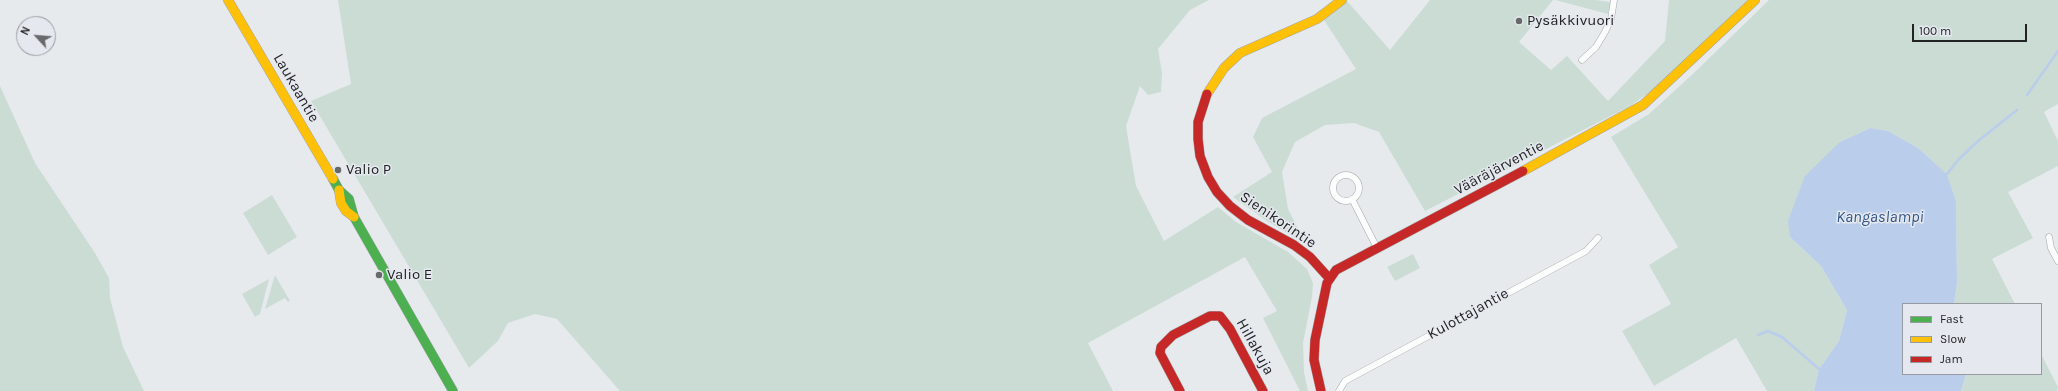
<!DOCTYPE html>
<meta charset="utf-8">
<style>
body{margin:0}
#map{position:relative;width:2058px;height:391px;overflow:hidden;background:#e7eaed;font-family:Karla,sans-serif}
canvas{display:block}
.legend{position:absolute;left:1902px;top:303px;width:140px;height:72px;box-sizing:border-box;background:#e5e9ef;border:1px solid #979a9e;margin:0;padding:5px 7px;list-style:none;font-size:12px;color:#222325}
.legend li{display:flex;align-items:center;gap:8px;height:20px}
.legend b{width:20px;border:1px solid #979a9e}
.north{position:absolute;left:16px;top:16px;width:40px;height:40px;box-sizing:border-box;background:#e5e9ef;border:1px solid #979a9e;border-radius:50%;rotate:296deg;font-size:11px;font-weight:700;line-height:16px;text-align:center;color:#222325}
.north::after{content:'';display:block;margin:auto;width:14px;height:18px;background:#67696b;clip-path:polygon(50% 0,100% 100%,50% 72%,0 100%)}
.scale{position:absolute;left:1912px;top:24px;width:115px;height:18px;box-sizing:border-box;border:2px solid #222325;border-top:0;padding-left:5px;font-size:12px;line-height:14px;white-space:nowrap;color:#222325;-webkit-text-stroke:3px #e5e9ef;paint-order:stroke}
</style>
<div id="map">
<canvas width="2058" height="391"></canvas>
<ul class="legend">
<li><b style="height:5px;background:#4caf50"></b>Fast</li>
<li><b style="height:5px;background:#ffc107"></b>Slow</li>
<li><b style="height:5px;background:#c62828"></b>Jam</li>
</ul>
<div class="north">N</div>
<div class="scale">100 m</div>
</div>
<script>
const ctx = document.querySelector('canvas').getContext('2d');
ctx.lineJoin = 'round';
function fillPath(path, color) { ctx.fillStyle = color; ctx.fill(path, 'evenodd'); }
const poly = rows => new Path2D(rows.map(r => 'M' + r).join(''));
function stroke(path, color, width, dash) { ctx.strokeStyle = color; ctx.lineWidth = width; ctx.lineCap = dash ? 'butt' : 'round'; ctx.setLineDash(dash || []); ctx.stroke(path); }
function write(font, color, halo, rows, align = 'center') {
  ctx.font = font + ' Karla,sans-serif'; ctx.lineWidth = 3; ctx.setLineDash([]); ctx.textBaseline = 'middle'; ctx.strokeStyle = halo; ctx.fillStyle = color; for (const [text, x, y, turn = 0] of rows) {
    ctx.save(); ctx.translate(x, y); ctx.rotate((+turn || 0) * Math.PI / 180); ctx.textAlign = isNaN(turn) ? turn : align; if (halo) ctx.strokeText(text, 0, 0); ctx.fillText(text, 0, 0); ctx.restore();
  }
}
const green = poly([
 [338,0,1209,0,1190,10,1158,49,1162,73,1161,92,1148,95,1140,86,1126,126,1136,186,1164,241,1218,207,1236,222,1288,252,1307,269,1313,283,1312,297,1303,343,1304,372,1308,391,1300,391,1263,318,1277,311,1245,257,1088,343,1113,391,620,391,557,319,535,314,508,323,498,341,469,368,311,101,351,84],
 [1430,0,1553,0,1519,42,1551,70,1567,56,1608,101,1665,41,1669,0,1748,0,1680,66,1653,90,1630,106,1425,211,1379,132,1354,123,1325,125,1295,142,1282,172,1288,209,1306,244,1267,221,1233,197,1272,172,1253,137,1262,118,1356,69,1324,20,1347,1,1390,50],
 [1555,0,1595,0,1610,2,1608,14],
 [1769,0,2058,0,2058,104,2044,112,2058,141,2058,166,2008,192,2033,238,1992,259,2015,304,1954,304,1957,283,1956,203,1947,174,1918,148,1888,131,1870,128,1840,142,1790,237,1821,266,1847,310,1839,341,1819,369,1814,391,1767,391,1736,338,1654,386,1622,331,1671,304,1649,265,1678,247,1611,137,1649,114,1695,72],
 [0,86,35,163,95,253,109,278,110,298,123,347,144,391,0,391],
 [272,195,297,237,268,255,243,213],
 [1413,254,1420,268,1395,281,1387,267],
 [275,275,290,301,288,302,285,298,265,309],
 [269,279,260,314,255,317,242,294],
 [2041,354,2058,387,2057,391,1961,391,1966,374,2041,374]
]);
const water = poly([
 [1870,128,1888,131,1918,148,1947,174,1956,202,1957,283,1954,304,1903,304,1903,374,1966,374,1961,391,1814,391,1819,369,1839,341,1847,310,1821,266,1790,237,1788,221,1805,176,1840,142]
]);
const stream = poly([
 [2027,95,2058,51],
 [1947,174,1959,159,1978,141,2017,110],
 [1758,335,1768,331,1782,337,1819,369]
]);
const street = poly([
 [1582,60,1596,47,1605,32,1611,19,1614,0],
 '1333 188a13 13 0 1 1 26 0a13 13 0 1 1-26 0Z',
 [1352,199,1377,248],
 [2049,237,2051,248,2058,261],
 [1339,391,1345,381,1586,251,1598,238]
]);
const fast = poly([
 [333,179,339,190,349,199,354,217,453,391]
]);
const slow = poly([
 [228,0,333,179],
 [1207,94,1224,68,1240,53,1317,19,1342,0],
 [1523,171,1643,105,1755,0],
 [339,190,341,203,346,211,354,217]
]);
const jam = poly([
 [1207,94,1198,122,1198,139,1200,156,1208,177,1217,192,1230,206,1248,220,1294,245,1310,257,1329,278],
 [1180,391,1160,353,1161,347,1173,335,1210,316,1220,316,1230,329,1263,391],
 [1321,391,1314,360,1315,340,1327,283,1336,270,1523,171]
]);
const markers = [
 [1519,21,4,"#67696b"],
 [338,170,4,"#67696b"],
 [379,275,4,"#67696b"]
];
const poiNames = [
 ["Pysäkkivuori",1527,21],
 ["Valio P",346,170],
 ["Valio E",387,275]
];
const streetNames = [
 ["Laukaantie",296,88,60],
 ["Vääräjärventie",1499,168,-28],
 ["Sienikorintie",1278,220,34],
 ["Kulottajantie",1468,314,-29],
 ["Hillakuja",1255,347,61]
];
const waterNames = [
 ["Kangaslampi",1880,217]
];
fillPath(green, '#cbdcd4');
fillPath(water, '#bacdea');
stroke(stream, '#bacdea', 2.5);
stroke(street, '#a4a6a8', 7);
stroke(fast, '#a4a6a8', 10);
stroke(slow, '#a4a6a8', 10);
stroke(jam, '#a4a6a8', 10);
stroke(street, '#fbfcfc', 6);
stroke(fast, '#4caf50', 9);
stroke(slow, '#ffc107', 9);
stroke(jam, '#c62828', 9);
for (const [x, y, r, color] of markers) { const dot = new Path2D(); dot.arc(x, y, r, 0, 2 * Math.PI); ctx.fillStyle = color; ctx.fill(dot); stroke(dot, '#e5e9ef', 1.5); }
write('15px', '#222325', '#e5e9ef', poiNames, 'left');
write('15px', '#222325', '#e5e9ef', streetNames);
write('italic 16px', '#335688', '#e5e9ef', waterNames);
</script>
